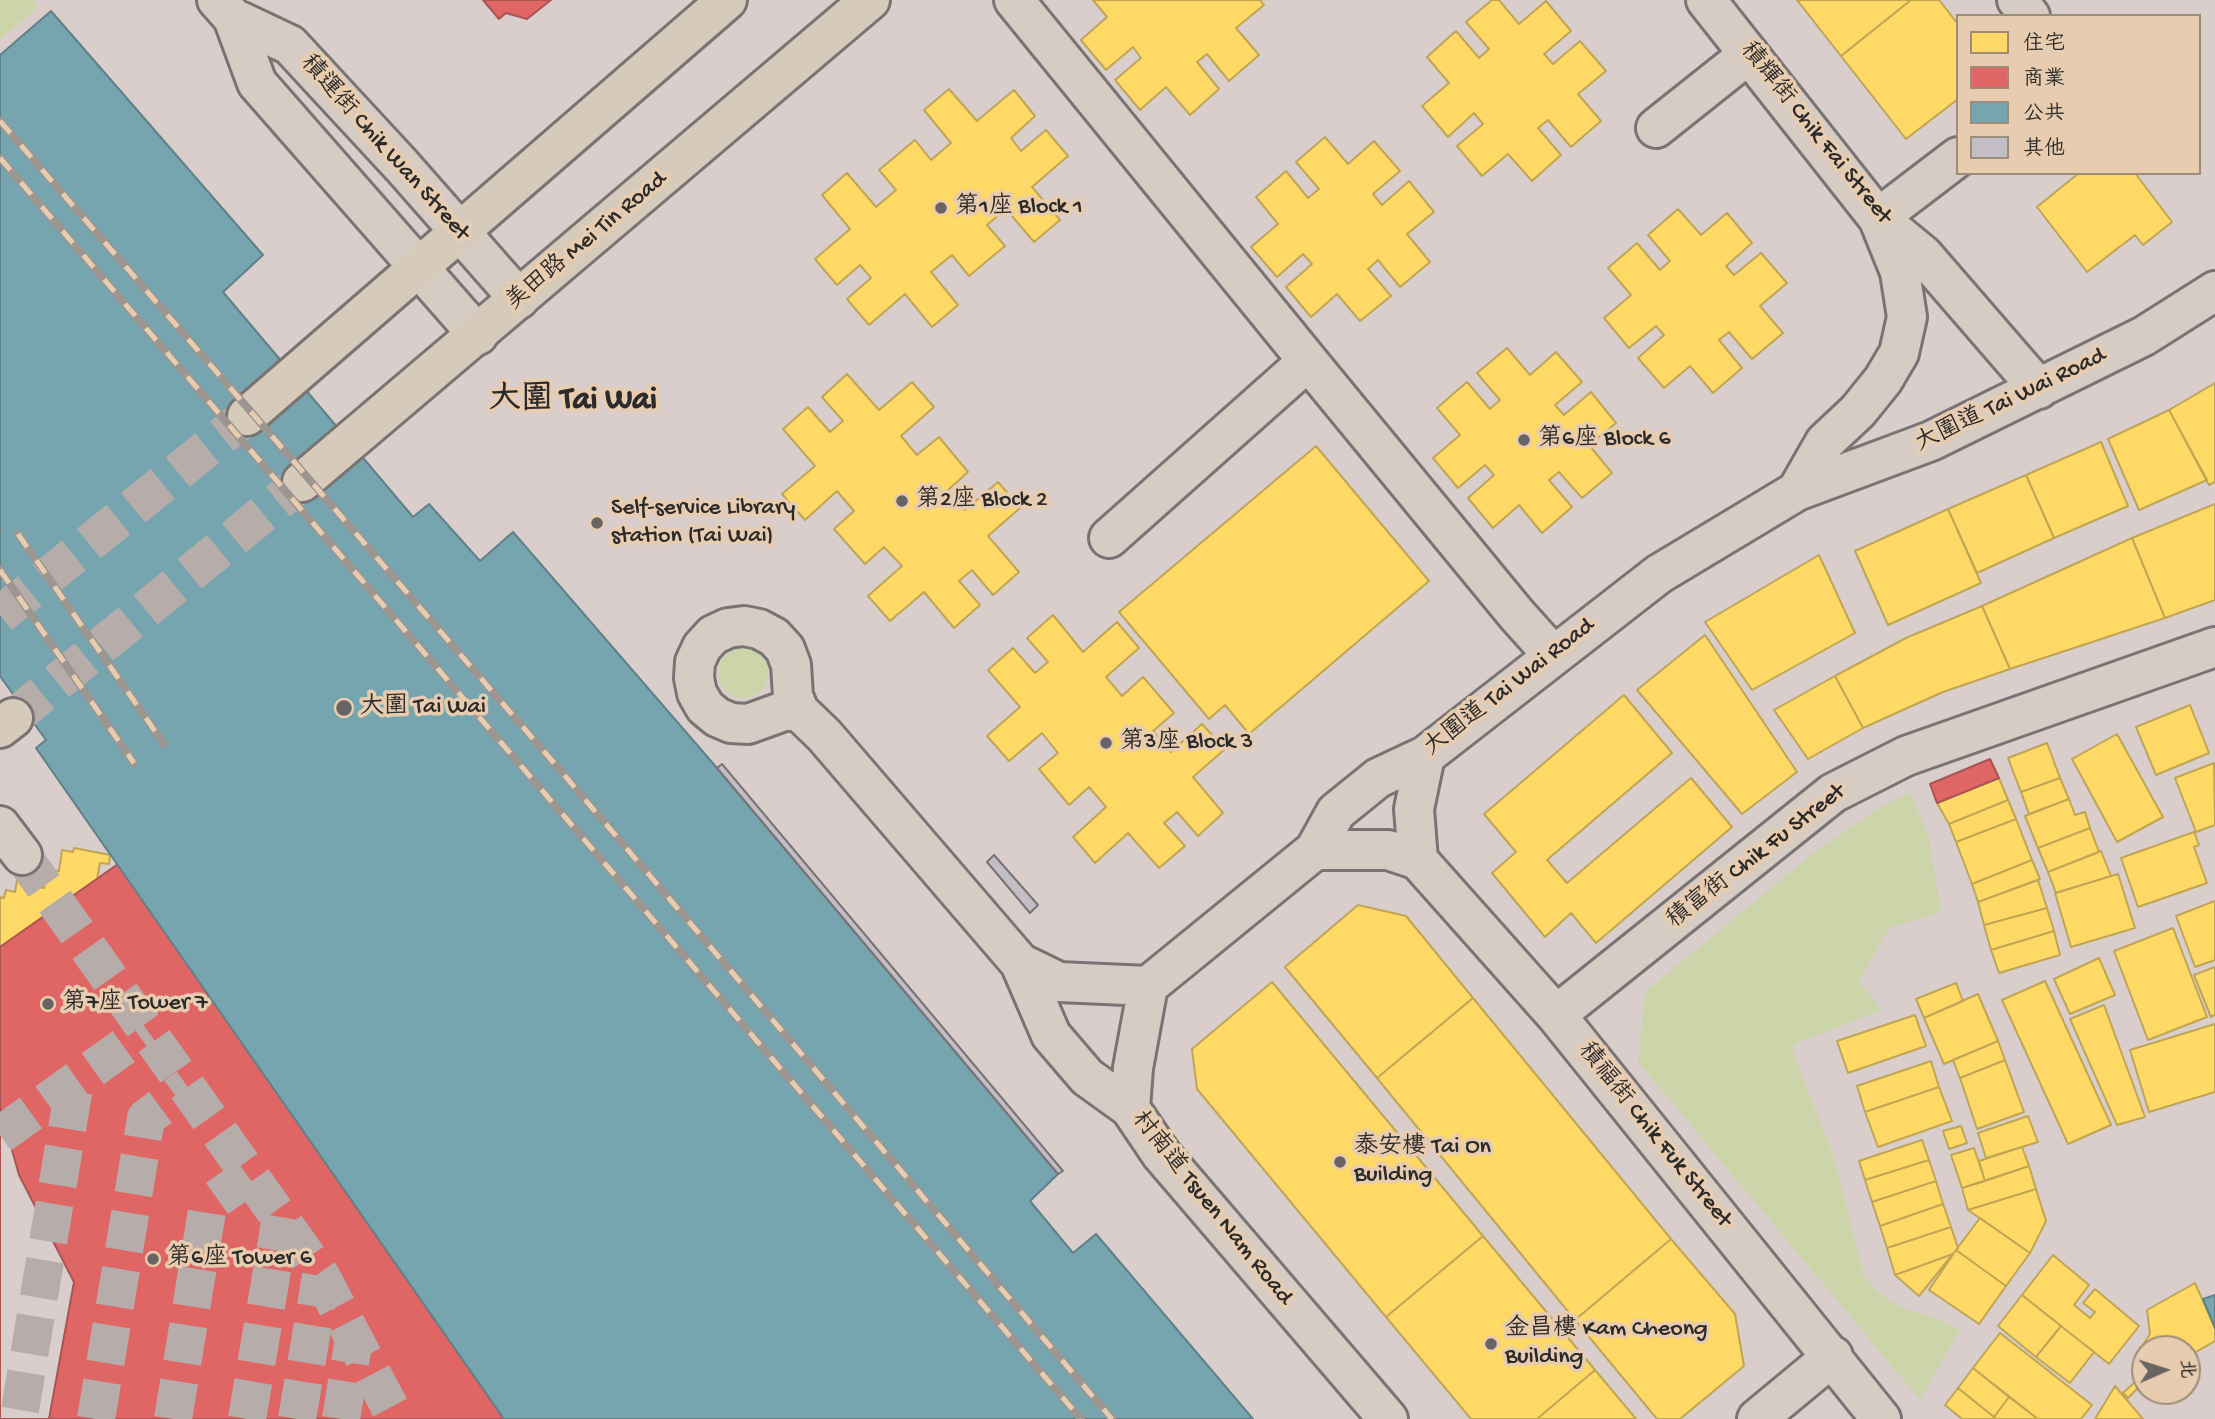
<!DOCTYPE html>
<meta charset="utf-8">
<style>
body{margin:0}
#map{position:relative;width:2215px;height:1419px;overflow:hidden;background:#d9cecb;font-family:"Gochi Hand","LXGW WenKai TC",sans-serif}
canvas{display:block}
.legend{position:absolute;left:1956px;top:14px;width:245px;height:161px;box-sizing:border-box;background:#e8ccaf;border:2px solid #9c8c7a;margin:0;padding:9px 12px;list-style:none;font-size:21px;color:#2b2b2b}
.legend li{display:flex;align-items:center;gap:14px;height:35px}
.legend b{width:35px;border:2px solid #9c8c7a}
.north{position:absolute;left:2131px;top:1335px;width:70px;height:70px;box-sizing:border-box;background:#e8ccaf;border:2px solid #9c8c7a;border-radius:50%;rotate:87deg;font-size:19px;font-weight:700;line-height:28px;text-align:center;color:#2b2b2b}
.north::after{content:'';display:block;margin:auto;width:24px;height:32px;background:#686463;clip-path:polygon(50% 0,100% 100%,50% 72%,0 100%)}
</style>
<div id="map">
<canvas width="2215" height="1419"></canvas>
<ul class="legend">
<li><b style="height:19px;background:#ffd966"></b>住宅</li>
<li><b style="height:19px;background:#e06666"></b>商業</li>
<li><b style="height:19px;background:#76a5af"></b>公共</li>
<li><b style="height:19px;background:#c3bec6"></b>其他</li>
</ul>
<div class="north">北</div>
</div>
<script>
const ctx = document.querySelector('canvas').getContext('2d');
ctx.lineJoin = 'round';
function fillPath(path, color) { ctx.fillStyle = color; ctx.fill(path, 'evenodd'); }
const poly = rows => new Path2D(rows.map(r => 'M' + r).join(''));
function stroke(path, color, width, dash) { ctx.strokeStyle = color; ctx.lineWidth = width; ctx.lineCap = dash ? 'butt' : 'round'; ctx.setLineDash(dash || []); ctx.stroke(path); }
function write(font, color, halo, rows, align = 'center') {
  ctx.font = font + ' "Gochi Hand","LXGW WenKai TC",sans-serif'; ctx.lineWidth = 7; ctx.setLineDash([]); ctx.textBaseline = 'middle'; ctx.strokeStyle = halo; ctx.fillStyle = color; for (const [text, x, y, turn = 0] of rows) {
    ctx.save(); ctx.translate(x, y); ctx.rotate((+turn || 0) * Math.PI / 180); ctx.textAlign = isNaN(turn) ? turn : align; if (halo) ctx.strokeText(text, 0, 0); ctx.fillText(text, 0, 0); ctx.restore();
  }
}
const green = poly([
 [0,0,33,0,38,7,0,39],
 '718 673a25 25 0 1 1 50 0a25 25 0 1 1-50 0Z',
 [1910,792,1928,835,1941,912,1889,928,1859,981,1882,1010,1794,1044,1793,1053,1834,1158,1864,1275,1875,1290,1903,1309,1929,1315,1960,1330,1920,1400,1638,1062,1645,992,1817,850,1882,806]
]);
const homes = poly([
 [1093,0,1260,0,1264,5,1236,28,1259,55,1229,81,1207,54,1197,62,1219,89,1190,115,1166,87,1140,110,1115,80,1141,58,1133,47,1106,70,1081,40,1107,17,1093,0],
 [1492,0,1499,0,1519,24,1546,1,1571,31,1544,54,1553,64,1580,41,1606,71,1578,94,1601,121,1571,147,1548,120,1538,128,1561,155,1532,181,1508,154,1482,176,1457,146,1483,124,1474,113,1448,137,1422,106,1449,83,1427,57,1456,31,1479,58,1489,49,1466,22,1492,0],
 [1797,0,1911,0,1841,56,1797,0],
 [1911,0,1939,0,1958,24,1958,99,1906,139,1841,56,1911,0],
 [949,89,977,121,1014,90,1035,116,1011,138,1021,151,1046,130,1068,156,1032,187,1060,220,1034,242,1006,209,987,225,1005,246,969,276,952,255,931,272,958,305,932,327,905,294,869,325,847,299,871,278,860,265,837,285,815,259,850,229,822,195,847,173,876,207,896,190,879,170,915,140,931,160,951,143,924,110,949,89],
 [1325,137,1348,164,1374,141,1400,171,1373,194,1382,205,1409,181,1434,212,1407,234,1430,262,1400,287,1378,260,1368,269,1391,296,1360,321,1337,294,1311,317,1286,287,1312,264,1303,254,1277,277,1251,247,1278,224,1256,197,1286,171,1308,198,1319,189,1296,162,1325,137],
 [2079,173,2135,173,2172,222,2143,245,2135,235,2087,272,2037,207,2079,173],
 [1678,209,1701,235,1727,213,1752,243,1726,266,1734,275,1761,253,1787,283,1760,306,1783,333,1752,359,1729,332,1719,340,1742,368,1713,393,1690,366,1664,388,1638,358,1664,335,1656,326,1629,348,1604,318,1631,295,1608,268,1637,243,1660,270,1670,261,1648,235,1678,209],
 [1507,348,1530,375,1556,352,1582,382,1555,405,1564,415,1591,392,1616,423,1589,445,1612,473,1582,498,1559,472,1549,480,1572,507,1542,533,1519,505,1493,528,1468,498,1494,475,1485,465,1458,488,1433,458,1460,435,1437,408,1467,382,1490,409,1500,400,1477,373,1507,348],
 [847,374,879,410,912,382,934,407,901,436,917,455,939,437,968,472,948,490,965,510,998,482,1020,508,988,536,1019,572,993,595,972,570,959,581,980,605,954,628,924,592,890,621,868,596,902,566,884,547,865,564,834,529,854,511,837,491,805,520,782,494,815,466,783,429,808,407,830,432,843,421,822,397,847,374],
 [2215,383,2215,482,2209,485,2169,410,2215,383],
 [2169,410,2207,480,2139,510,2108,439,2169,410],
 [2101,442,2128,506,2054,538,2026,475,2101,442],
 [1316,446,1429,581,1249,734,1225,705,1209,719,1119,612,1316,446],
 [2026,475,2054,538,1977,573,1948,509,2026,475],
 [2215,504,2215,600,2165,618,2132,538,2215,504],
 [1948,509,1981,583,1888,625,1855,551,1948,509],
 [2132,538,2165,618,2010,669,1982,606,2132,538],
 [1819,555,1855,633,1752,690,1705,622,1819,555],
 [1982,606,2010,669,1943,692,1863,728,1835,676,1906,638,1982,606],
 [1053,615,1083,652,1117,622,1139,648,1106,677,1122,696,1143,677,1174,713,1153,731,1171,752,1202,724,1225,749,1193,777,1223,813,1198,836,1177,812,1164,823,1185,846,1159,868,1128,833,1095,863,1073,837,1106,807,1089,787,1069,805,1039,769,1058,753,1042,733,1009,761,987,736,1020,707,988,670,1013,648,1035,673,1048,662,1027,638,1053,615],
 [1705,635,1797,772,1742,814,1637,690,1705,635],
 [1835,676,1863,728,1808,759,1774,710,1835,676],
 [1624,695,1672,753,1547,860,1567,883,1691,778,1732,827,1596,943,1571,913,1545,937,1492,873,1516,852,1484,814,1624,695],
 [2190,705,2209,753,2156,775,2136,727,2190,705],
 [2117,734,2163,817,2117,842,2072,759,2117,734],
 [2047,743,2060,778,2021,792,2008,758,2047,743],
 [2214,763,2215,825,2196,832,2175,778,2214,763],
 [1999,778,2008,800,1949,824,1937,803,1999,778],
 [2060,778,2069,799,2029,814,2021,792,2060,778],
 [2069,799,2075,815,2085,812,2090,828,2038,848,2025,816,2069,799],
 [2008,800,2016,819,1956,842,1949,824,2008,800],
 [2016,819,2032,860,1972,884,1956,842,2016,819],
 [2090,828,2099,852,2048,872,2038,848,2090,828],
 [2194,832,2199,845,2194,847,2207,883,2138,907,2121,858,2194,832],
 [74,848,110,855,109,864,100,863,92,908,101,909,100,918,110,920,108,930,100,929,97,945,105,946,104,957,100,957,98,964,85,962,84,969,68,966,67,970,43,966,41,976,35,974,30,996,49,983,51,987,62,980,76,1001,84,995,88,1001,91,998,98,1007,106,1001,114,1019,109,1022,120,1037,126,1032,133,1043,118,1053,123,1061,116,1065,124,1076,131,1071,137,1080,113,1097,118,1104,103,1115,98,1107,88,1114,81,1104,85,1101,82,1096,87,1091,82,1084,69,1094,63,1085,55,1091,76,1124,71,1128,78,1138,49,1158,18,1113,11,1118,4,1107,25,1093,16,1078,0,1089,0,897,4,898,6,890,15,892,18,875,28,877,27,885,44,888,46,879,50,880,52,870,59,871,62,850,73,852,74,848],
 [2101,851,2111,876,2056,893,2048,872,2101,851],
 [2032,860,2040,879,1978,902,1972,884,2032,860],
 [2118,874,2135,928,2071,947,2055,893,2118,874],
 [2038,880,2047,908,1984,925,1978,902,2038,880],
 [2215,901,2215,960,2195,967,2176,916,2215,901],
 [1358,905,1406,916,1473,998,1377,1078,1285,967,1358,905],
 [2047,908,2054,931,1991,950,1984,925,2047,908],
 [2173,928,2207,1017,2148,1040,2114,951,2173,928],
 [2054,931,2060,955,1999,973,1991,950,2054,931],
 [2099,958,2115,995,2070,1014,2054,979,2099,958],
 [2215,967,2215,1015,2211,1017,2194,975,2215,967],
 [2045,981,2111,1125,2068,1144,2002,1000,2045,981],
 [1272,982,1483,1236,1386,1317,1197,1089,1192,1049,1272,982],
 [1956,983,1963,1001,1924,1018,1916,999,1956,983],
 [1978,994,1998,1041,1944,1064,1924,1018,1978,994],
 [1473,998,1671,1239,1575,1320,1377,1078,1473,998],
 [2104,1005,2145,1117,2117,1125,2070,1019,2104,1005],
 [1915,1015,1926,1046,1848,1073,1837,1041,1915,1015],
 [2215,1024,2215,1092,2149,1112,2130,1050,2215,1024],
 [1998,1041,2005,1060,1960,1078,1953,1060,1998,1041],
 [2005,1060,2024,1112,1977,1129,1960,1078,2005,1060],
 [1931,1061,1939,1087,1865,1112,1857,1086,1931,1061],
 [1939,1087,1952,1121,1878,1147,1865,1112,1939,1087],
 [2028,1116,2038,1142,1986,1158,1978,1133,2028,1116],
 [157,1121,163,1130,156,1135,163,1146,170,1141,176,1148,191,1137,198,1148,191,1153,202,1168,206,1165,220,1179,212,1184,218,1192,210,1198,231,1229,238,1224,247,1237,231,1249,227,1244,217,1252,209,1240,202,1245,200,1256,211,1258,210,1265,220,1266,218,1274,215,1274,214,1281,208,1280,205,1295,212,1296,211,1305,220,1307,218,1317,209,1316,206,1331,212,1332,212,1351,203,1350,200,1367,190,1366,187,1382,197,1384,195,1392,168,1387,166,1395,147,1391,149,1382,135,1379,139,1354,135,1353,136,1347,120,1345,112,1388,77,1382,86,1328,79,1327,81,1314,107,1319,109,1310,81,1305,84,1285,94,1288,99,1260,89,1258,91,1248,134,1257,138,1236,151,1227,146,1218,123,1234,117,1224,100,1235,90,1220,97,1215,66,1171,95,1151,117,1183,134,1171,129,1164,123,1168,115,1157,121,1153,113,1141,128,1130,133,1138,157,1121],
 [1961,1126,1967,1143,1949,1149,1943,1131,1961,1126],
 [1922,1140,1929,1160,1865,1180,1859,1161,1922,1140],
 [2022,1147,2029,1166,1985,1181,1979,1161,2022,1147],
 [1974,1148,1985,1181,1962,1188,1951,1155,1974,1148],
 [1929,1160,1936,1181,1872,1202,1865,1180,1929,1160],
 [2029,1166,2036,1189,1968,1210,1962,1188,2029,1166],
 [1936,1181,1943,1204,1880,1226,1872,1202,1936,1181],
 [2036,1189,2046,1221,2030,1253,1968,1210,2036,1189],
 [1943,1204,1951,1227,1887,1248,1880,1226,1943,1204],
 [1980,1218,2030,1253,2006,1286,1956,1250,1980,1218],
 [1951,1227,1958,1248,1953,1254,1895,1275,1887,1248,1951,1227],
 [1483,1236,1595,1370,1537,1419,1471,1419,1386,1317,1483,1236],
 [1671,1239,1735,1314,1744,1366,1680,1419,1657,1419,1575,1320,1671,1239],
 [1956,1250,2006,1286,1979,1324,1929,1290,1956,1250],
 [1953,1254,1919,1296,1895,1275,1953,1254],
 [2053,1255,2089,1285,2074,1305,2090,1318,2095,1312,2083,1303,2095,1289,2139,1326,2109,1364,2022,1295,2053,1255],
 [2195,1283,2215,1328,2215,1341,2187,1357,2187,1349,2145,1349,2145,1370,2135,1357,2150,1334,2147,1310,2195,1283],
 [2022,1295,2061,1326,2036,1357,1998,1326,2022,1295],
 [2061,1326,2094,1352,2070,1383,2036,1357,2061,1326],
 [2000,1333,2092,1405,2081,1419,2038,1419,1973,1368,2000,1333],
 [1973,1368,2009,1397,1994,1417,1958,1388,1973,1368],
 [1595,1370,1636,1419,1537,1419,1595,1370],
 [2137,1380,2141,1385,2128,1398,2123,1393,2137,1380],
 [2115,1386,2143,1419,2095,1419,2115,1386],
 [1958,1388,1994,1417,1993,1419,1962,1419,1945,1405,1958,1388],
 [2009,1397,2038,1419,1996,1419,1994,1417,2009,1397],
 [62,1400,95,1407,93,1419,59,1419,62,1400]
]);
const shops = poly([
 [483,0,551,0,527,19,506,13,499,19,483,0],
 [1990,759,1999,778,1937,803,1930,784,1990,759],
 [118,864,504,1419,49,1419,74,1282,19,1175,0,1107,0,947,118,864],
 [118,864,504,1419,0,1419,0,947,118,864],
 [118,864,504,1419,0,1419,0,947,118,864]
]);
const public = poly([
 [51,11,263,255,223,292,413,517,429,504,480,561,513,532,717,768,1058,1174,1030,1201,1073,1253,1096,1234,1253,1419,504,1419,36,748,46,740,0,676,0,55,51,11],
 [2215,1295,2215,1328,2203,1299,2215,1295]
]);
const building = poly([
 [722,764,1063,1171,1058,1174,717,768,722,764],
 [994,855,1038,905,1030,913,987,862,994,855]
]);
const minorTunnel = poly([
 [22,855,321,1276,396,1419],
 [0,1135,147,1030],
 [20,1410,75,1081],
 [96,1419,146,1118,188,1087],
 [173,1419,208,1205,250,1175],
 [247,1419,281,1217],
 [297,1419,321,1276],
 [341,1419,354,1338]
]);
const majorTunnel = poly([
 [0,615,247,416],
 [13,718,302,482]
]);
const minor = poly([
 [217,0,233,18,290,45,402,166,519,299],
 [1014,0,1308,361],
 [1706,0,1878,218,1923,255,2039,389],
 [2017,0,2030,16],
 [233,18,257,83,478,335],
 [1656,128,1749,54],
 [1878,218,1958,157],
 [1797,491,1825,442,1858,411,1883,380,1899,353,1907,317,1900,272,1879,220],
 [1109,538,1308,361,1517,615,1553,655],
 [799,711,784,711,748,724,731,723,717,717,705,707,697,693,694,678,695,662,702,647,713,635,728,628,744,626,759,629,774,637,785,649,791,665,793,696,799,711,824,735,1020,963,1051,1035,1087,1077,1130,1108,1161,1154,1388,1419],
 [0,826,22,855],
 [1315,850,1388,850,1418,860,1556,1015,1881,1419],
 [1418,860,1414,809,1425,756],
 [1020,963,1059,982,1148,986],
 [1556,1015,1833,793,1906,756,2215,647],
 [1130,1108,1133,1068,1148,986,1315,850,1336,812,1378,778,1425,756,1659,574,1797,491,1931,441,2144,336,2215,291],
 [1757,1419,1833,1356]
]);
const major = poly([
 [247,416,727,0],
 [302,482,870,0],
 [0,728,13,718]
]);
const rail = poly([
 [0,121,554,763,1112,1419],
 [0,158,1081,1419],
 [18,534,164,744],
 [0,570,134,763]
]);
const markers = [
 [941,208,7,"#686463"],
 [1524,440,7,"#686463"],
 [902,501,7,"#686463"],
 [597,523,7,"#686463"],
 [344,708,9,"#686463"],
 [1106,743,7,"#686463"],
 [48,1004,7,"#686463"],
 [1340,1162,7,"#686463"],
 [153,1259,7,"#686463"],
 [1491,1344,7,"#686463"]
];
const streetNames = [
 ["積輝街 Chik Fai Street",1815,134,51],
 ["積運街 Chik Wan Street",384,149,48],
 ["美田路 Mei Tin Road",587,242,-40],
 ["大圍道 Tai Wai Road",2011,401,-26],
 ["大圍道 Tai Wai Road",1510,688,-38],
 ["積富街 Chik Fu Street",1757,857,-38],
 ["積福街 Chik Fuk Street",1654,1136,51],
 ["村南道 Tsuen Nam Road",1211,1209,51]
];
const poiNames = [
 ["第1座 Block 1",955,208],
 ["第6座 Block 6",1538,440],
 ["第2座 Block 2",916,501],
 ["Self-service Library",611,509],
 ["station (Tai Wai)",611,537],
 ["大圍 Tai Wai",360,708],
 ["第3座 Block 3",1120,743],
 ["第7座 Tower 7",62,1004],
 ["泰安樓 Tai On",1354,1148],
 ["Building",1354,1176],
 ["第6座 Tower 6",167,1259],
 ["金昌樓 Kam Cheong",1505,1330],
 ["Building",1505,1358]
];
const districtNames = [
 ["大圍 Tai Wai",573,402]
];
fillPath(green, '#ccd4aa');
fillPath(homes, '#ffd966');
stroke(homes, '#bfa554', 2);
fillPath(shops, '#e06666');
stroke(shops, '#aa5454', 2);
fillPath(public, '#76a5af');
stroke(public, '#608087', 2);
fillPath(building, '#c3bec6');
stroke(building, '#797473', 2);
stroke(minorTunnel, '#b6adab', 38, [38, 19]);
stroke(majorTunnel, '#b6adab', 38, [38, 19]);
stroke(minor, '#797473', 44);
stroke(major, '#797473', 44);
stroke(minor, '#d6ccc3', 38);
stroke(major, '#d6cbbb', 38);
stroke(rail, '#9c9590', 8);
stroke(rail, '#e8ccaf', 5, [16]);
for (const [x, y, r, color] of markers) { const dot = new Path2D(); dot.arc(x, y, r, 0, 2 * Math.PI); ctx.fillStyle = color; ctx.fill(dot); stroke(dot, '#e8ccaf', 2.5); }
write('24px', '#2b2b2b', '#e8ccaf', streetNames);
write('24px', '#2b2b2b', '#e8ccaf', poiNames, 'left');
write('bold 32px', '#2b2b2b', '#e8ccaf', districtNames);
</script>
